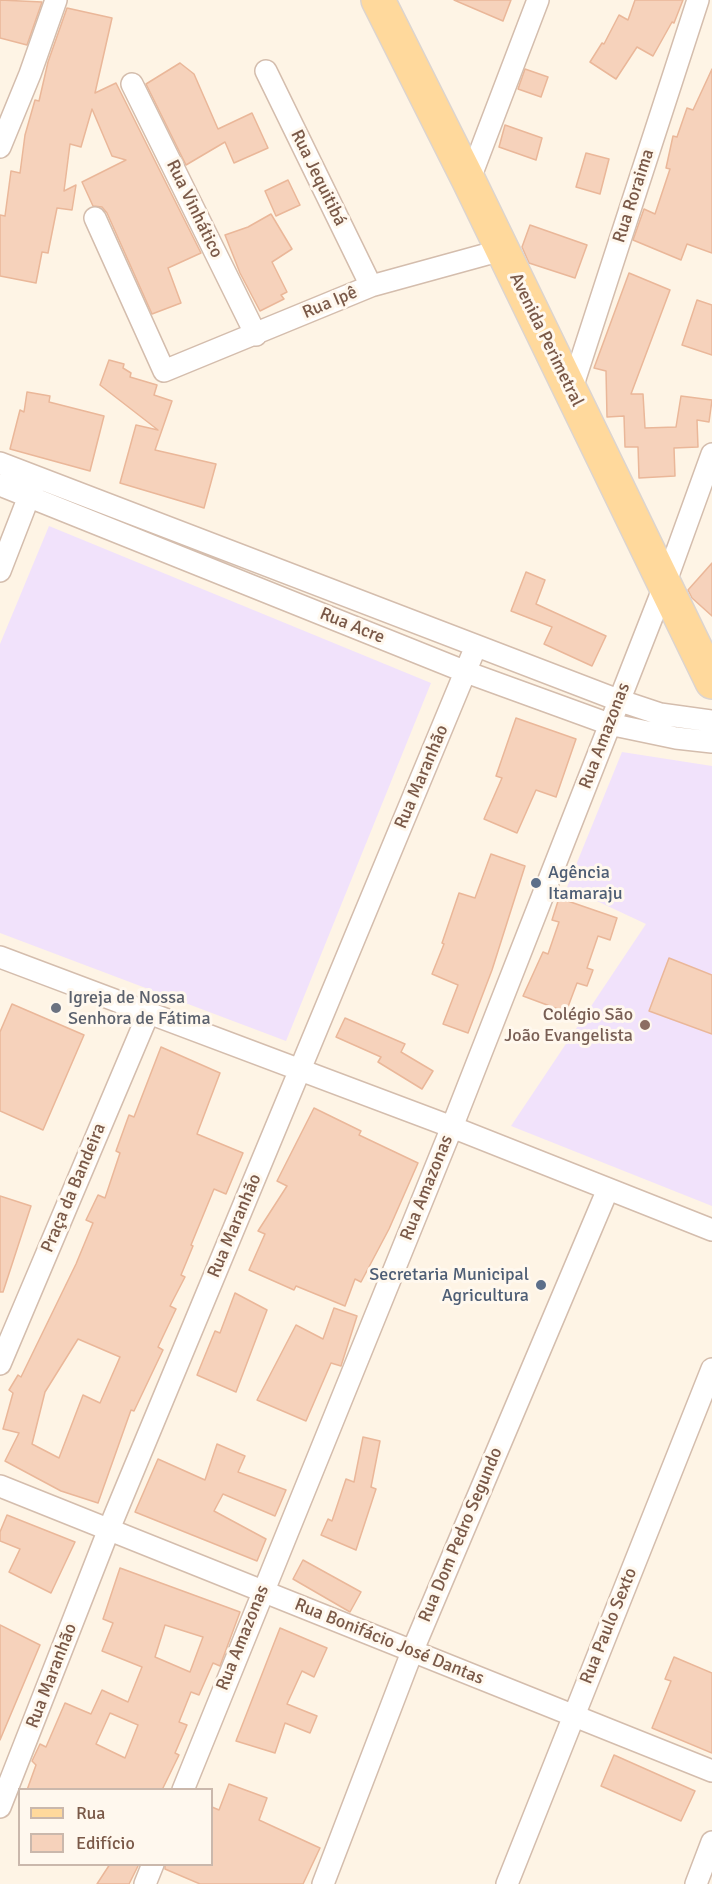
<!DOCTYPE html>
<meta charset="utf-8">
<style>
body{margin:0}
#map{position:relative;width:712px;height:1884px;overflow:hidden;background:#fef4e5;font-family:Signika,sans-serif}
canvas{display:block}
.legend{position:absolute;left:18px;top:1788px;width:195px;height:78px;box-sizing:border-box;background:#fff8ee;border:2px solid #cab8ac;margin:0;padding:8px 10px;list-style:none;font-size:18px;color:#7a5948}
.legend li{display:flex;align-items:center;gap:12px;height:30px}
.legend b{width:30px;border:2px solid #cab8ac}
</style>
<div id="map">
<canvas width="712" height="1884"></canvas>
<ul class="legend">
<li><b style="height:8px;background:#ffd99c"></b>Rua</li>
<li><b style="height:16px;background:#f6d2bb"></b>Edifício</li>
</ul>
</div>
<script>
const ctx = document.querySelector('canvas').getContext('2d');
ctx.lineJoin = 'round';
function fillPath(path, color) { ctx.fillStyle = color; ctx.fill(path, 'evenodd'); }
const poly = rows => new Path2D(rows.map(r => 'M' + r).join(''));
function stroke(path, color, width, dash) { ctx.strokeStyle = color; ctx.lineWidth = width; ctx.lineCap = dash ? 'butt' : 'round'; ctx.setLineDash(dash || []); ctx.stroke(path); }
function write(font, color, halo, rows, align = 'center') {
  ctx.font = font + ' Signika,sans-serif'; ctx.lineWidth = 6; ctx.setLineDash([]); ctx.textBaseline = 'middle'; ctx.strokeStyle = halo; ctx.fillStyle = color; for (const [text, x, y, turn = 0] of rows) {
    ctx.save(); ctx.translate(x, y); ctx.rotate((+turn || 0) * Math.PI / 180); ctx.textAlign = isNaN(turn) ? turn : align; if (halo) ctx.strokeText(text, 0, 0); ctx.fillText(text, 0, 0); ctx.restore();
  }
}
const education = poly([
 [49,526,431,683,286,1041,0,933,0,644],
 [622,752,712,766,712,1206,511,1126,646,924,567,887]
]);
const building = poly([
 [0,0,42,2,27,45,0,38,0,0],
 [454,0,511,0,503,21,454,0],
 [635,0,683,0,674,23,672,22,653,56,637,47,616,79,590,62,602,43,604,44,619,15,628,20,635,0],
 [67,8,112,18,95,93,116,83,201,253,168,268,181,303,152,314,107,213,102,207,93,206,82,182,126,160,112,156,92,109,81,147,70,144,64,191,76,185,72,210,57,208,48,253,42,252,36,283,0,276,0,215,5,216,11,171,20,173,25,135,35,100,39,101,48,62,67,8],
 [180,63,194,74,218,129,252,113,268,148,234,163,225,142,186,165,146,84,180,63],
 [525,69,548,77,541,97,518,89,525,69],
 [712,69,712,253,687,244,681,260,633,240,644,209,655,214,670,169,666,168,673,136,677,137,687,108,693,110,712,69],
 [505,125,542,138,536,160,499,147,505,125],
 [586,153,609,159,600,194,576,187,586,153],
 [288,180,300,205,276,216,265,191,288,180],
 [271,214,292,249,272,262,287,292,281,295,284,299,260,311,240,273,225,235,248,227,271,214],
 [530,225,587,245,575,278,529,263,522,247,530,225],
 [629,273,670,290,631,394,643,394,645,428,676,427,681,396,712,400,709,422,697,420,698,447,674,448,675,476,639,478,638,447,625,447,624,416,607,417,606,371,594,368,629,273],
 [697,300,712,305,712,355,682,345,697,300],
 [109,360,124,364,123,368,131,373,130,377,157,385,154,395,172,401,155,450,216,464,204,508,120,483,136,425,158,430,100,385,109,360],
 [27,392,50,396,49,402,104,416,90,471,10,449,20,410,24,412,27,392],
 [712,563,712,616,692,598,688,590,712,563],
 [526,572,545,580,536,604,606,636,592,666,544,644,552,627,511,611,526,572],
 [516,718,576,739,556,797,536,790,517,833,484,819,502,778,496,776,516,718],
 [491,854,525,866,492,970,468,1033,443,1024,458,985,432,974,444,944,442,943,459,893,475,898,491,854],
 [559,898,617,918,610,940,598,936,587,968,593,970,587,986,577,983,566,1012,523,996,543,952,548,954,559,922,552,920,559,898],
 [669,958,712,975,712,1034,649,1011,669,958],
 [12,1004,84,1035,43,1130,0,1111,0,1032,12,1004],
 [345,1018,405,1044,401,1052,433,1071,422,1089,378,1062,381,1057,336,1037,345,1018],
 [161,1047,220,1073,197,1134,243,1153,226,1194,214,1189,191,1245,193,1246,181,1275,185,1277,170,1306,176,1309,158,1347,163,1350,134,1411,131,1410,98,1503,61,1491,5,1461,19,1433,3,1429,13,1393,9,1390,18,1375,21,1377,76,1264,93,1223,86,1220,98,1195,105,1198,120,1153,116,1151,129,1115,134,1117,161,1047],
 [78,1339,120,1357,100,1403,83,1395,59,1458,32,1444,45,1392,78,1339],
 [314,1108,361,1131,359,1135,418,1163,389,1229,361,1282,355,1279,345,1306,296,1286,294,1290,249,1270,265,1234,258,1231,287,1186,277,1181,314,1108],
 [0,1196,31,1206,3,1292,0,1292,0,1196],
 [235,1293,267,1310,236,1392,197,1375,215,1331,220,1333,235,1293],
 [334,1308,357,1316,341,1366,331,1363,306,1421,257,1400,296,1325,323,1339,334,1308],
 [363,1437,380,1441,371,1487,376,1489,356,1550,321,1535,328,1519,332,1521,346,1479,354,1482,363,1437],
 [217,1444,245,1456,238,1472,286,1490,275,1516,223,1494,214,1511,266,1539,257,1561,135,1512,158,1459,205,1480,217,1444],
 [7,1515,75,1542,51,1593,9,1572,20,1549,0,1541,0,1532,7,1515],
 [303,1560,361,1592,350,1612,293,1579,303,1560],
 [120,1568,240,1612,220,1666,213,1663,199,1695,191,1692,179,1722,187,1725,175,1753,179,1755,162,1790,27,1790,36,1765,32,1761,40,1744,46,1747,65,1703,91,1714,102,1690,128,1702,142,1667,102,1651,113,1623,103,1619,120,1568],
 [165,1625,203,1637,190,1672,155,1657,165,1625],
 [110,1713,138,1725,125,1758,96,1744,110,1713],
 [0,1625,40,1645,0,1740,0,1625],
 [280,1628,327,1648,314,1677,302,1671,287,1704,317,1716,310,1733,285,1723,275,1753,236,1741,280,1628],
 [674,1657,712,1673,712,1753,652,1728,671,1681,665,1679,674,1657],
 [614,1755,695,1791,681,1821,601,1786,614,1755],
 [229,1784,267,1798,259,1820,320,1848,303,1884,200,1884,165,1869,165,1864,212,1864,212,1807,219,1810,229,1784],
 [110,1864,139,1864,129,1884,97,1884,110,1864]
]);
const minor = poly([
 [266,71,371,286],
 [132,84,256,335],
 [0,147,30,74,56,0],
 [469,181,538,0],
 [95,218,164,371,371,286,502,250],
 [571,391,698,0],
 [0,463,618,700,660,714,712,721],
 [0,485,466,672,609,724,676,738,712,742],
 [0,571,33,486],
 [0,957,452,1127,712,1230],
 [0,1364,149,1012],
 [0,1486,712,1771],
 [183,1790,452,1127,665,584,712,454],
 [0,1807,109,1529,476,646],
 [145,1884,153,1864],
 [323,1884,412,1652,608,1189],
 [507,1884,712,1369],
 [696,1884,712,1842]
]);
const primary = poly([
 [378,0,469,181,712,682]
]);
const markers = [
 [536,883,6,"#5c6f8a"],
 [56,1008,6,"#6b7280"],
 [645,1025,6,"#8d6e63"],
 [541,1285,6,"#5c6f8a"]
];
const streetNames = [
 ["Rua Jequitibá",318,178,64],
 ["Rua Roraima",634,196,-72],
 ["Rua Vinhático",194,209,64],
 ["Rua Ipê",330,303,-23],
 ["Avenida Perimetral",546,340,64],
 ["Rua Acre",352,626,22],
 ["Rua Amazonas",605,736,-69],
 ["Rua Maranhão",422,777,-67],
 ["Praça da Bandeira",74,1188,-67],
 ["Rua Amazonas",427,1188,-68],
 ["Rua Maranhão",235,1226,-67],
 ["Rua Dom Pedro Segundo",461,1535,-67],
 ["Rua Paulo Sexto",609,1626,-68],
 ["Rua Amazonas",243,1638,-68],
 ["Rua Bonifácio José Dantas",389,1642,22],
 ["Rua Maranhão",52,1676,-69]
];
const serviceNames = [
 ["Agência",548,873],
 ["Itamaraju",548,894],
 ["Secretaria Municipal",529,1275,"right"],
 ["Agricultura",529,1296,"right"]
];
const worshipNames = [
 ["Igreja de Nossa",68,998],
 ["Senhora de Fátima",68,1019]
];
const educationNames = [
 ["Colégio São",633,1015],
 ["João Evangelista",633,1036]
];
fillPath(education, '#f1e2fb');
fillPath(building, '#f6d2bb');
stroke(building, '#eab799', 1.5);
stroke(minor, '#d4bdad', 24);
stroke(primary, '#dcd4cf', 36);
stroke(minor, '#fff', 21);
stroke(primary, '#ffd99c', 33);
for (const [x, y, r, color] of markers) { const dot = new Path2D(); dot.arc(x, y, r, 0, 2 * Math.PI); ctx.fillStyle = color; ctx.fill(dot); stroke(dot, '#fff8ee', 2); }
write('18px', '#7a5948', '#fff8ee', streetNames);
write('18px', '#4e5e75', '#fff8ee', serviceNames, 'left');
write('18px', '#5b616d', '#fff8ee', worshipNames, 'left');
write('18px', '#785e54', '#fff8ee', educationNames, 'right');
</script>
